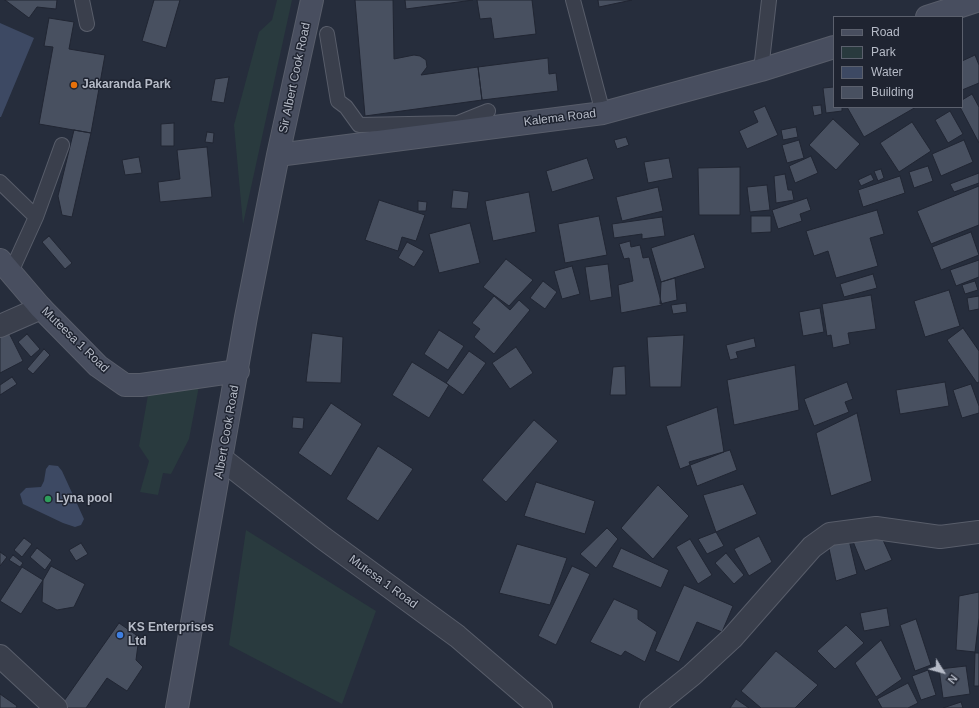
<!DOCTYPE html>
<style>
body{margin:0}
#map{position:relative;width:979px;height:708px;overflow:hidden;background:#262d3c;font-family:Arial,sans-serif}
canvas{display:block}
.legend{position:absolute;left:833px;top:16px;width:130px;height:92px;box-sizing:border-box;background:#1f2431;border:1px solid #5b606d;margin:0;padding:5px 7px;list-style:none;font-size:12px;color:#b6bbc7}
.legend li{display:flex;align-items:center;gap:8px;height:20px}
.legend b{width:20px;border:1px solid #5b606d}
.north{position:absolute;left:923px;top:652px;width:40px;height:40px;-webkit-text-stroke:3px #1f2431;paint-order:stroke;rotate:127deg;font-size:11px;font-weight:700;line-height:16px;text-align:center;color:#b6bbc7}
.north::after{content:'';display:block;margin:auto;width:14px;height:18px;background:#b6bbc7;clip-path:polygon(50% 0,100% 100%,50% 72%,0 100%)}
</style>
<div id="map">
<canvas width="979" height="708"></canvas>
<ul class="legend">
<li><b style="height:5px;background:#484e5f"></b>Road</li>
<li><b style="height:11px;background:#293a3e"></b>Park</li>
<li><b style="height:11px;background:#3d4963"></b>Water</li>
<li><b style="height:11px;background:#485060"></b>Building</li>
</ul>
<div class="north">N</div>
</div>
<script>
const ctx = document.querySelector('canvas').getContext('2d');
ctx.lineJoin = 'round';
function fillPath(path, color) { ctx.fillStyle = color; ctx.fill(path, 'evenodd'); }
const poly = rows => new Path2D(rows.map(r => 'M' + r).join(''));
function stroke(path, color, width, dash) { ctx.strokeStyle = color; ctx.lineWidth = width; ctx.lineCap = dash ? 'butt' : 'round'; ctx.setLineDash(dash || []); ctx.stroke(path); }
function write(font, color, halo, rows, align = 'center') {
  ctx.font = font + ' Arial,sans-serif'; ctx.lineWidth = 3; ctx.setLineDash([]); ctx.textBaseline = 'middle'; ctx.strokeStyle = halo; ctx.fillStyle = color; for (const [text, x, y, turn = 0] of rows) {
    ctx.save(); ctx.translate(x, y); ctx.rotate((+turn || 0) * Math.PI / 180); ctx.textAlign = isNaN(turn) ? turn : align; if (halo) ctx.strokeText(text, 0, 0); ctx.fillText(text, 0, 0); ctx.restore();
  }
}
const green = poly([
 [277,0,292,0,243,224,234,125,259,32,272,20],
 [199,386,189,439,171,474,163,473,158,495,140,492,149,461,139,446,148,395],
 [246,530,376,611,342,704,229,645]
]);
const water = poly([
 [0,23,34,38,1,117,0,117],
 [49,465,58,466,62,471,84,519,81,525,75,527,63,523,23,504,20,494,26,488,41,487,44,481,46,469]
]);
const building = poly([
 [5,0,57,0,56,9,37,7,29,18,5,0],
 [154,0,180,0,166,48,142,41,154,0],
 [355,0,393,0,394,59,414,55,420,56,426,60,427,67,421,75,478,67,482,100,365,116,355,0],
 [405,0,473,0,406,9,405,0],
 [477,0,532,0,536,34,494,39,491,18,480,19,477,0],
 [598,0,632,0,599,7,598,0],
 [49,18,74,22,69,49,105,55,91,133,39,124,53,47,44,46,49,18],
 [975,55,979,65,979,83,962,90,962,61,975,55],
 [548,58,549,74,556,73,558,91,482,100,478,67,548,58],
 [229,77,224,103,211,101,215,79,229,77],
 [834,87,834,107,842,107,842,111,826,113,823,88,834,87],
 [972,94,979,107,979,143,960,107,962,107,962,100,972,94],
 [821,105,822,114,814,116,812,106,821,105],
 [765,106,778,135,747,149,739,131,758,122,753,111,765,106],
 [847,107,916,107,864,137,847,107],
 [950,111,963,134,948,143,935,120,950,111],
 [833,119,860,144,836,170,809,145,833,119],
 [912,122,931,151,899,172,880,143,912,122],
 [174,123,174,146,161,146,161,124,174,123],
 [796,127,798,137,783,140,781,130,796,127],
 [74,130,91,133,72,217,62,215,58,196,74,130],
 [207,132,214,133,213,143,205,142,207,132],
 [626,137,629,145,617,149,614,140,626,137],
 [799,140,804,158,787,163,782,145,799,140],
 [964,140,973,162,941,176,932,154,964,140],
 [207,147,212,197,160,202,158,182,180,179,177,150,207,147],
 [811,156,818,173,795,183,789,166,811,156],
 [139,157,142,173,125,175,122,160,139,157],
 [587,158,594,179,552,192,546,171,587,158],
 [669,158,673,178,648,183,644,162,669,158],
 [928,166,933,181,914,188,909,172,928,166],
 [740,167,740,215,699,215,698,168,740,167],
 [881,169,884,178,878,181,874,171,881,169],
 [979,173,979,183,954,192,950,184,979,173],
 [785,174,788,190,792,190,794,200,776,203,774,176,785,174],
 [871,174,874,180,861,186,858,180,871,174],
 [900,176,905,193,863,207,858,190,900,176],
 [767,185,770,210,750,212,747,187,767,185],
 [979,186,979,225,931,244,917,211,979,186],
 [658,187,663,211,622,221,616,197,658,187],
 [453,190,469,192,467,209,451,208,453,190],
 [529,192,536,232,493,241,485,201,529,192],
 [807,198,811,210,800,214,802,221,778,229,772,210,807,198],
 [379,200,425,215,416,241,402,237,398,251,365,240,379,200],
 [418,201,427,202,426,211,418,211,418,201],
 [877,210,884,234,870,238,878,266,836,278,828,251,814,256,806,231,877,210],
 [599,216,607,255,565,263,558,224,599,216],
 [751,216,771,216,771,232,751,233,751,216],
 [662,217,665,236,642,239,642,234,614,238,612,224,662,217],
 [470,223,480,263,439,273,429,234,470,223],
 [971,232,979,255,941,270,932,247,971,232],
 [694,234,705,268,661,282,651,248,694,234],
 [49,236,72,263,65,269,42,242,49,236],
 [630,241,631,247,640,245,643,258,649,257,662,305,621,313,618,285,633,281,629,258,624,259,619,244,630,241],
 [407,242,424,251,414,267,398,258,407,242],
 [506,259,533,280,509,306,483,287,506,259],
 [979,260,979,277,956,286,950,270,979,260],
 [608,264,612,297,590,301,585,267,608,264],
 [572,266,580,294,562,299,554,271,572,266],
 [873,274,877,288,844,297,840,284,873,274],
 [675,278,677,300,660,304,661,282,675,278],
 [543,281,557,292,545,309,530,298,543,281],
 [975,281,978,290,965,294,962,285,975,281],
 [949,290,960,326,925,337,914,301,949,290],
 [871,295,876,329,848,333,850,344,833,348,831,335,827,336,822,304,871,295],
 [494,296,510,310,519,300,530,310,494,354,474,337,480,329,472,323,494,296],
 [979,296,979,309,969,311,967,298,979,296],
 [686,303,687,312,673,314,671,305,686,303],
 [820,308,824,332,803,336,799,312,820,308],
 [963,328,979,351,979,382,977,383,947,340,963,328],
 [7,329,23,361,0,373,0,333,7,329],
 [439,330,464,346,448,370,424,354,439,330],
 [312,333,343,337,341,383,306,382,312,333],
 [27,334,40,349,31,357,18,342,27,334],
 [684,335,681,387,650,387,647,337,684,335],
 [754,338,756,347,736,352,738,358,730,360,726,345,754,338],
 [516,347,533,373,510,389,492,363,516,347],
 [44,349,50,355,33,374,27,369,44,349],
 [469,351,486,363,463,395,446,383,469,351],
 [412,362,449,385,429,418,392,395,412,362],
 [795,365,799,410,734,425,727,380,795,365],
 [625,366,626,395,610,395,613,367,625,366],
 [12,377,17,384,0,395,0,385,12,377],
 [847,382,853,399,845,402,849,412,814,426,804,399,847,382],
 [945,382,949,406,900,414,896,390,945,382],
 [971,384,979,406,979,413,962,418,953,390,971,384],
 [331,403,362,424,331,476,298,453,331,403],
 [717,407,724,452,680,469,666,426,717,407],
 [857,413,872,481,831,496,816,433,857,413],
 [293,417,304,418,303,429,292,428,293,417],
 [534,420,558,441,506,502,482,480,534,420],
 [378,446,413,469,378,521,346,499,378,446],
 [730,450,737,470,697,486,689,462,730,450],
 [536,482,595,501,585,534,524,516,536,482],
 [743,484,757,514,716,532,703,495,743,484],
 [658,485,689,516,653,559,621,528,658,485],
 [607,528,618,539,596,568,580,554,607,528],
 [879,531,892,560,865,571,852,539,879,531],
 [716,532,724,546,707,554,698,539,716,532],
 [759,536,772,562,749,576,734,549,759,536],
 [24,538,32,544,22,557,14,550,24,538],
 [690,539,712,575,698,584,676,547,690,539],
 [849,540,857,574,836,581,828,544,849,540],
 [81,543,88,554,76,561,69,550,81,543],
 [517,544,567,558,550,605,499,593,517,544],
 [37,548,52,560,45,570,30,557,37,548],
 [621,548,669,570,661,588,612,567,621,548],
 [0,552,7,557,0,566,0,552],
 [726,553,744,575,734,584,715,563,726,553],
 [13,555,23,563,20,567,9,560,13,555],
 [51,566,85,584,74,607,57,610,42,602,43,580,51,566],
 [572,566,590,574,556,645,538,636,572,566],
 [22,567,43,580,21,614,0,601,22,567],
 [684,585,733,606,722,632,697,622,679,662,655,651,684,585],
 [979,592,979,618,975,652,956,650,959,596,979,592],
 [614,599,638,610,638,619,657,632,645,662,625,651,621,656,590,642,614,599],
 [887,608,890,626,864,631,860,613,887,608],
 [916,619,931,665,915,671,900,625,916,619],
 [119,623,139,637,136,660,143,667,127,691,107,678,86,708,59,708,119,623],
 [846,625,864,643,835,669,817,651,846,625],
 [881,640,902,679,876,697,855,663,881,640],
 [776,651,818,685,795,708,761,708,741,691,776,651],
 [975,653,979,653,979,686,974,686,975,653],
 [966,666,970,694,943,698,939,669,966,666],
 [928,670,936,695,921,700,912,676,928,670],
 [908,683,918,703,908,708,882,708,877,699,908,683],
 [0,694,17,706,16,708,0,708,0,694],
 [736,699,749,708,730,708,736,699],
 [961,702,963,708,943,708,961,702]
]);
const lane = poly([
 [82,0,87,24],
 [573,0,603,113],
 [327,34,338,101,346,107,359,125,458,123,488,111],
 [761,70,769,0],
 [0,182,36,217],
 [11,272,36,217,62,145]
]);
const street = poly([
 [0,326,41,308],
 [222,459,323,538,457,636,541,708],
 [0,656,56,708],
 [651,708,692,675,732,638,812,547,830,534,876,528,940,537,979,532]
]);
const secondary = poly([
 [927,17,979,0],
 [278,155,603,113,761,70,834,47],
 [0,260,41,308,98,366,125,385,141,385,238,371],
 [177,708,246,317,278,155,312,0]
]);
const markers = [
 [74,85,4,"#e8710a"],
 [48,499,4,"#2e9e5b"],
 [120,635,4,"#3f7fe0"]
];
const streetNames = [
 ["Sir Albert Cook Road",295,78,-78],
 ["Kalema Road",560,118,-7],
 ["Muteesa 1 Road",75,340,44],
 ["Albert Cook Road",227,432,-80],
 ["Mutesa 1 Road",383,582,36]
];
const poiNames = [
 ["Jakaranda Park",82,85],
 ["Lyna pool",56,499],
 ["KS Enterprises",128,628],
 ["Ltd",128,642]
];
fillPath(green, '#293a3e');
fillPath(water, '#3d4963');
fillPath(building, '#485060');
stroke(building, '#212633', 1);
stroke(lane, '#585d6a', 16);
stroke(street, '#585d6a', 24);
stroke(secondary, '#585d6a', 24);
stroke(lane, '#3a3f4c', 14);
stroke(street, '#3a3f4c', 22);
stroke(secondary, '#484e5f', 22);
for (const [x, y, r, color] of markers) { const dot = new Path2D(); dot.arc(x, y, r, 0, 2 * Math.PI); ctx.fillStyle = color; ctx.fill(dot); stroke(dot, '#1f2431', 1.5); }
write('12px', '#b6bbc7', '#1f2431', streetNames);
write('bold 12px', '#b6bbc7', '#1f2431', poiNames, 'left');
</script>
